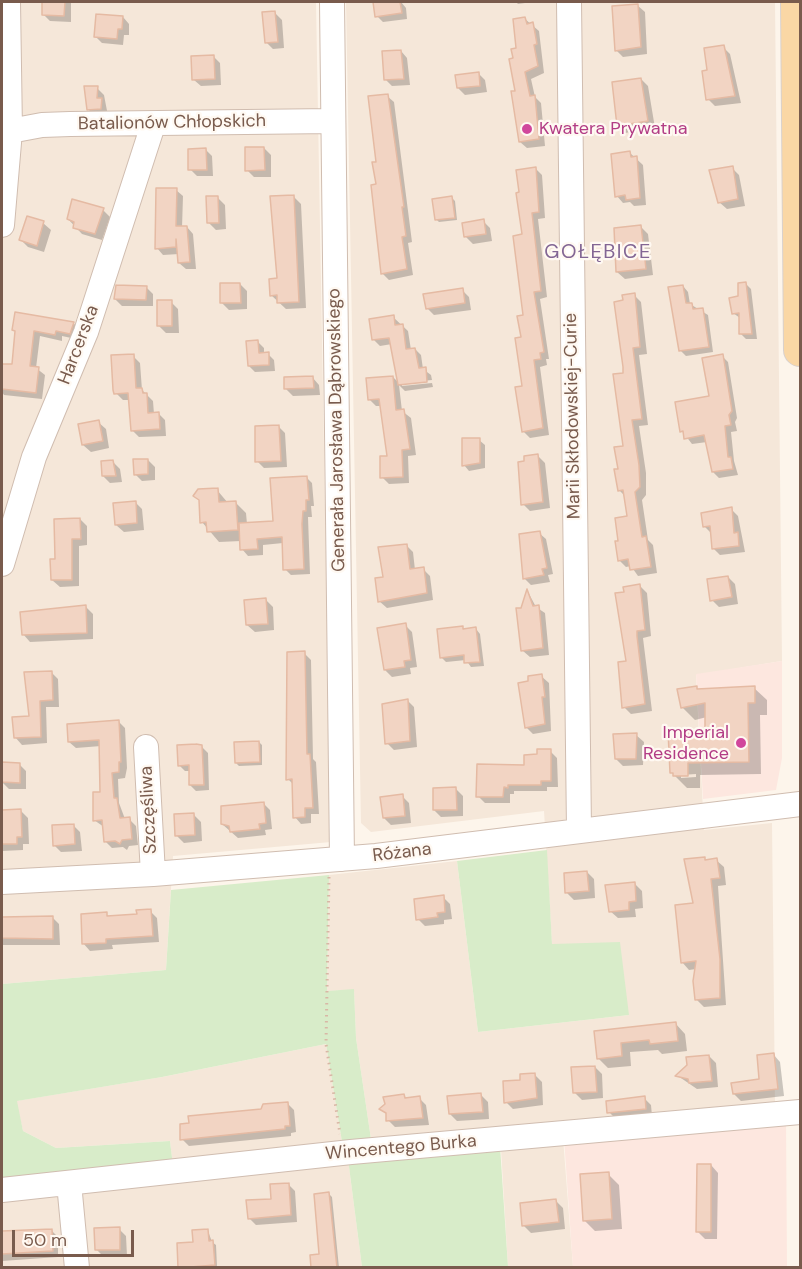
<!DOCTYPE html>
<meta charset="utf-8">
<style>
body{margin:0}
#map{position:relative;width:802px;height:1269px;overflow:hidden;background:#fdf5eb;font-family:"DM Sans",sans-serif}
canvas{display:block}
.frame{position:absolute;inset:0;border:3px solid #795b4d;pointer-events:none}
.scale{position:absolute;left:12px;top:1230px;width:122px;height:27px;box-sizing:border-box;border:3px solid #795b4d;border-top:0;padding-left:8px;font-size:18px;line-height:21px;white-space:nowrap;color:#795b4d;-webkit-text-stroke:4px #fff9f2;paint-order:stroke}
</style>
<div id="map">
<canvas width="802" height="1269"></canvas>
<div class="frame"></div>
<div class="scale">50 m</div>
</div>
<script>
const ctx = document.querySelector('canvas').getContext('2d');
ctx.lineJoin = 'round';
function fillPath(path, color) { ctx.fillStyle = color; ctx.fill(path, 'evenodd'); }
const poly = rows => new Path2D(rows.map(r => 'M' + r).join(''));
function stroke(path, color, width, dash) { ctx.strokeStyle = color; ctx.lineWidth = width; ctx.lineCap = dash ? 'butt' : 'round'; ctx.setLineDash(dash || []); ctx.stroke(path); }
function write(font, color, halo, rows, align = 'center') {
  ctx.font = font + ' "DM Sans",sans-serif'; ctx.lineWidth = 4.5; ctx.setLineDash([]); ctx.textBaseline = 'middle'; ctx.strokeStyle = halo; ctx.fillStyle = color; for (const [text, x, y, turn = 0] of rows) {
    ctx.save(); ctx.translate(x, y); ctx.rotate((+turn || 0) * Math.PI / 180); ctx.textAlign = isNaN(turn) ? turn : align; if (halo) ctx.strokeText(text, 0, 0); ctx.fillText(text, 0, 0); ctx.restore();
  }
}
const residential = poly([
 [2,2,316,2,331,842,173,856,166,970,2,984],
 [346,2,775,2,782,661,696,675,704,830,772,823,775,1105,562,1125,573,1267,508,1267,500,1132,372,1146,356,1038,354,990,327,991,329,875,457,861,478,1032,629,1015,552,944,544,811,371,832,361,823],
 [326,1044,343,1148,173,1166,170,1141,56,1148,23,1131,16,1101,162,1077],
 [348,1159,362,1267,2,1268,2,1193]
]);
const commercial = poly([
 [782,661,782,758,776,790,703,799,696,674],
 [786,1120,787,1267,573,1267,564,1138]
]);
const green = poly([
 [547,850,552,944,620,942,629,1015,478,1032,457,861],
 [329,875,327,991,354,989,356,1038,372,1146,343,1148,326,1044,162,1077,17,1101,23,1131,56,1148,170,1141,173,1166,2,1182,2,984,166,970,171,890],
 [500,1146,508,1267,362,1267,348,1159]
]);
const shadow = poly([
 [44,2,71,2,71,22,50,21,43,14],
 [375,2,401,2,406,8,407,19,383,22,377,16],
 [516,2,532,2,518,4],
 [637,5,645,12,647,54,623,57,616,50],
 [275,13,282,20,284,48,273,49,266,42],
 [123,17,129,24,129,35,124,35,123,45,102,43,95,36],
 [525,19,539,31,544,73,531,79,535,97,541,103,545,146,527,148,520,142,515,59],
 [723,47,730,54,741,103,715,106,708,99,709,71],
 [401,51,407,58,410,85,392,86,386,80],
 [213,56,220,63,221,85,201,86,194,80],
 [478,73,485,80,487,92,465,95,458,88],
 [641,79,648,86,655,128,625,133,618,126],
 [86,87,97,88,104,95,108,116,95,116,88,109],
 [387,96,394,102,412,242,408,243,413,275,389,280,382,273,377,185,377,163],
 [264,148,271,155,271,177,254,177,247,170],
 [206,150,212,156,213,176,197,176,190,169],
 [630,153,643,165,646,205,634,206,630,202,623,203,617,196],
 [732,168,739,175,745,206,727,209,719,202],
 [536,169,542,175,545,218,538,219,547,297,540,299,549,359,546,359,547,365,540,367,549,435,530,438,523,431,523,236],
 [176,190,183,196,182,228,187,227,193,234,196,269,186,269,179,263,179,254,163,255,157,248],
 [294,197,301,204,306,308,286,309,271,295,278,280],
 [218,198,225,205,226,229,216,230,209,223],
 [452,198,455,201,457,220,439,222,436,219],
 [103,210,110,217,102,240,82,234,68,219],
 [483,221,490,228,492,241,473,244,466,237,464,224],
 [43,223,51,230,44,252,28,247,21,240],
 [641,227,648,234,653,275,625,279,617,272],
 [745,283,751,289,757,339,746,339,741,334,740,318,733,313],
 [240,284,247,291,247,309,229,310,222,303],
 [683,286,688,292,690,304,708,315,713,352,686,356,680,350],
 [146,287,153,294,153,306,122,306,115,299],
 [462,290,469,297,471,310,434,315,427,308],
 [634,295,641,302,647,354,639,355,648,425,639,426,646,473,646,495,642,500,648,540,653,545,657,573,638,576,631,566,626,567,619,560,616,519,628,517,625,496,619,490,620,470,625,447,625,301],
 [171,302,178,309,179,333,166,333,159,326],
 [393,317,408,331,411,350,415,349,421,355,423,369,431,375,432,380,402,383,402,386,432,383,433,387,405,391,399,385,402,411,411,418,416,455,408,456,409,483,389,484,382,477,389,457,381,406,376,406,369,399,393,377,399,383,392,344,380,346,374,340],
 [73,323,80,329,76,339,62,336,62,341,40,336,36,368,45,375,42,399,4,395,2,392,2,365,13,365,17,333,13,330],
 [258,342,264,348,264,354,268,354,274,360,275,371,255,372,249,366],
 [133,356,140,363,142,390,153,401,154,414,158,413,165,420,166,436,139,437,132,430,130,400,123,400,116,393],
 [722,356,728,362,737,418,735,422,737,431,731,432,734,461,738,475,719,478,713,472,707,442,692,444,682,431,710,398],
 [312,377,319,385,320,395,293,396,286,389],
 [98,422,106,429,109,448,91,452,83,445],
 [278,426,285,433,287,467,264,468,257,461],
 [479,440,485,445,485,468,469,471,464,465],
 [538,456,545,463,550,508,530,511,523,504],
 [148,460,155,467,155,480,142,481,135,474],
 [113,462,120,469,122,482,110,483,103,476],
 [306,477,312,483,314,506,311,506,312,517,308,517,310,574,291,575,285,569,283,543,263,545,263,555,248,556,242,549,241,541,219,542,202,522,217,490,228,503,235,502,246,513,247,524,275,522],
 [135,502,142,509,144,530,124,532,116,525],
 [731,509,738,516,745,552,720,555,713,548,712,534,704,526],
 [80,519,87,526,87,545,79,546,79,586,60,587,52,580,57,560],
 [539,533,546,539,553,574,548,575,550,582,531,585,524,578],
 [406,545,413,552,415,570,423,569,430,576,433,600,387,608,379,601,384,579],
 [728,577,735,584,738,604,719,607,712,600],
 [640,586,647,593,651,636,643,638,652,711,631,714,624,707,628,662,625,593],
 [528,592,536,607,545,613,549,655,530,657,523,651,523,609],
 [266,600,273,607,274,630,255,632,247,625],
 [86,607,93,614,93,639,30,642,23,634],
 [405,625,412,632,417,667,410,668,411,674,392,677,385,670],
 [463,628,465,630,476,629,480,634,484,666,471,667,466,660,446,662,442,658],
 [304,653,311,660,313,759,316,762,319,814,311,814,311,823,301,824,295,817,294,785,288,779],
 [51,672,58,679,59,707,46,707,47,743,22,745,15,737,31,718],
 [541,676,549,683,551,731,533,734,526,727],
 [696,687,699,690,754,688,767,700,767,715,760,715,761,774,700,775,700,788,687,788,671,772,707,732,707,717,695,720,682,707],
 [696,774,696,777,681,778,681,775],
 [407,700,414,707,417,747,394,750,387,743],
 [118,721,125,728,127,768,125,778,118,779,119,803,125,819,129,819,136,826,138,845,129,846,127,850,123,847,112,848,105,841,104,827,94,820,102,793,101,746,76,748,69,742],
 [636,735,644,742,643,765,623,766,616,759],
 [259,742,262,745,262,765,239,766,236,763],
 [202,747,208,753,209,790,196,791,190,785,190,771,185,771,179,765],
 [550,751,557,758,558,787,547,787,547,791,514,791,514,794,510,794,510,803,485,803,478,796],
 [2,764,19,764,26,771,26,789,9,789,2,782],
 [456,789,463,796,463,816,441,817,434,810],
 [402,796,409,803,411,823,391,825,384,818],
 [263,803,270,810,272,829,265,830,266,835,238,838,222,824],
 [2,811,21,811,28,818,29,844,23,844,23,850,2,851],
 [194,815,201,822,202,841,184,843,177,836],
 [73,825,80,832,82,851,61,852,54,845],
 [716,860,724,867,726,885,718,886,726,1005,704,1007,697,1000,696,969,689,970,682,962,695,904],
 [587,872,594,879,595,898,574,900,567,893],
 [635,884,642,891,643,908,635,909,636,917,618,918,610,911],
 [443,897,450,904,452,919,444,920,444,924,425,926,418,919],
 [150,911,157,918,159,942,112,945,113,949,90,951,83,943,106,914,110,917,139,915],
 [52,917,59,924,60,945,2,945,2,919],
 [675,1023,685,1034,687,1051,662,1054,658,1050,630,1052,631,1066,608,1068,598,1058,595,1032],
 [773,1054,780,1062,784,1096,741,1101,734,1094,761,1080],
 [709,1056,716,1063,718,1087,697,1089,678,1076],
 [595,1067,602,1074,603,1098,582,1100,574,1092],
 [535,1075,542,1082,543,1105,513,1109,506,1102],
 [481,1095,488,1102,489,1119,457,1121,450,1114],
 [403,1096,407,1099,419,1098,426,1105,429,1125,395,1127,388,1120,387,1115,382,1109],
 [644,1098,651,1105,652,1116,616,1119,609,1112],
 [287,1103,294,1110,296,1132,291,1133,291,1136,189,1146,182,1139],
 [711,1165,718,1173,717,1239,705,1239,697,1231],
 [608,1174,619,1185,622,1229,595,1231,584,1220],
 [288,1184,295,1191,297,1222,256,1225,249,1218],
 [329,1194,332,1197,339,1268,312,1268,321,1256],
 [556,1201,563,1208,565,1229,531,1233,523,1225],
 [119,1229,126,1236,127,1256,104,1257,97,1250],
 [51,1230,58,1237,58,1257,2,1261,2,1233],
 [208,1231,212,1242,216,1245,217,1267,180,1268,194,1244]
]);
const building = poly([
 [42,2,65,2,64,16,42,15,42,2],
 [373,2,400,2,402,13,375,17,373,2],
 [638,4,641,47,615,51,612,6,638,4],
 [275,11,278,42,265,43,262,12,275,11],
 [96,14,123,16,122,29,118,29,117,39,94,37,96,14],
 [525,17,527,24,533,22,537,44,534,45,538,66,525,72,530,96,535,95,539,139,519,142,511,91,515,91,509,59,513,58,511,49,516,48,513,19,525,17],
 [724,45,735,96,706,100,702,71,707,70,704,48,724,45],
 [401,50,404,79,384,80,382,51,401,50],
 [214,55,215,79,192,80,191,56,214,55],
 [479,72,480,86,457,88,455,75,479,72],
 [641,78,648,121,617,126,612,82,641,78],
 [84,86,98,86,97,98,102,98,101,109,87,110,84,86],
 [388,94,404,207,402,207,406,236,402,237,407,269,381,274,371,185,376,184,372,162,376,162,368,96,388,94],
 [245,147,264,147,265,170,245,171,245,147],
 [206,148,207,170,188,170,188,149,206,148],
 [630,151,631,157,637,156,640,198,626,200,625,195,615,197,611,154,630,151],
 [733,166,738,199,718,203,709,170,733,166],
 [536,167,539,212,532,213,541,291,534,292,544,352,540,353,541,359,534,360,543,428,522,432,515,387,522,386,515,338,521,337,517,316,523,315,513,236,522,234,516,193,519,192,516,170,536,167],
 [156,188,177,188,176,226,187,226,190,262,178,263,176,239,176,247,155,249,156,188],
 [294,195,299,302,277,303,277,295,270,296,269,279,277,278,270,196,294,195],
 [206,196,218,196,219,223,207,223,206,196],
 [452,196,455,218,435,220,432,199,452,196],
 [72,199,104,208,95,234,73,228,74,222,67,219,72,199],
 [27,216,44,221,37,246,19,240,27,216],
 [484,219,486,234,464,237,462,223,484,219],
 [641,225,646,269,616,272,614,228,641,225],
 [746,282,752,334,739,334,739,313,732,314,729,298,738,296,738,283,746,282],
 [220,283,240,283,241,303,220,303,220,283],
 [116,285,147,286,146,300,114,299,116,285],
 [683,285,686,303,692,303,693,309,703,308,709,347,679,351,668,287,683,285],
 [463,288,465,303,426,309,423,294,463,288],
 [635,293,640,347,633,348,642,419,632,420,639,465,640,487,635,492,642,537,646,536,651,567,630,570,628,559,618,561,615,541,618,541,615,518,627,516,623,490,618,491,614,469,618,469,614,447,623,446,613,374,623,373,623,367,614,302,623,300,622,295,635,293],
 [157,300,172,300,172,326,157,326,157,300],
 [15,312,74,322,70,334,56,331,55,335,34,331,30,366,39,367,36,393,2,389,2,364,12,364,15,331,12,330,15,312],
 [394,315,395,325,403,324,406,349,415,348,419,368,426,367,427,382,398,385,389,338,372,340,369,319,394,315],
 [258,340,259,353,269,352,269,365,248,366,246,341,258,340],
 [134,354,136,388,142,388,143,393,147,393,148,413,159,412,160,429,131,431,128,393,114,394,113,390,111,355,134,354],
 [723,354,732,411,729,415,731,425,725,426,728,457,731,457,733,469,712,472,704,435,684,439,683,431,680,432,675,402,709,396,702,358,723,354],
 [313,376,314,388,284,389,284,377,313,376],
 [393,376,396,410,404,409,410,449,402,450,403,477,380,478,380,456,387,456,379,399,368,400,366,378,393,376],
 [99,420,103,441,82,445,78,424,99,420],
 [279,425,281,461,255,462,255,426,279,425],
 [462,438,480,438,480,463,462,466,462,438],
 [538,454,543,502,521,505,518,462,524,461,524,456,538,454],
 [133,459,148,459,148,474,134,475,133,459],
 [113,460,116,476,102,476,101,461,113,460],
 [307,476,309,500,306,500,306,511,303,511,302,524,304,569,283,570,282,537,257,539,258,549,240,550,239,523,273,521,270,478,307,476],
 [218,488,219,502,236,501,238,530,207,532,206,522,200,523,199,500,193,496,198,489,218,488],
 [136,501,137,523,115,525,113,503,136,501],
 [732,507,734,533,738,532,739,546,712,549,710,526,703,527,701,513,732,507],
 [80,518,81,539,72,539,72,580,51,580,50,559,55,559,54,519,80,518],
 [540,531,547,568,542,569,544,575,523,579,519,534,540,531],
 [407,544,410,569,424,567,427,593,378,602,375,578,383,577,378,547,407,544],
 [728,576,732,597,710,601,707,579,728,576],
 [640,584,645,630,637,631,637,636,645,704,622,708,618,662,626,661,615,593,624,592,623,587,640,584],
 [527,589,533,606,539,605,543,648,521,651,516,608,521,608,527,589],
 [266,598,268,624,246,625,244,600,266,598],
 [86,605,87,633,22,635,20,612,86,605],
 [406,623,411,660,404,661,405,667,384,670,377,628,406,623],
 [463,626,463,629,476,627,480,662,464,663,464,655,440,658,437,629,463,626],
 [305,651,307,754,310,754,313,808,305,808,305,817,293,818,292,779,286,780,287,652,305,651],
 [52,671,53,700,40,701,41,737,14,738,12,717,29,716,24,672,52,671],
 [542,674,545,697,542,697,545,724,525,728,518,683,528,681,528,676,542,674],
 [697,686,697,689,755,686,755,703,748,703,749,762,688,763,688,776,673,776,673,773,670,773,668,731,705,731,705,703,681,708,677,689,697,686],
 [408,699,410,741,385,744,382,704,408,699],
 [119,720,121,762,119,762,119,772,112,773,114,798,117,798,120,818,130,817,132,839,122,840,120,844,115,841,104,842,102,820,93,821,93,792,100,792,99,740,68,742,67,724,119,720],
 [637,733,636,759,615,759,613,734,637,733],
 [259,741,260,762,235,763,234,742,259,741],
 [196,744,202,745,204,785,189,785,189,765,178,766,177,745,196,744],
 [537,749,551,749,551,781,541,781,541,785,508,785,508,788,504,787,503,797,476,797,477,764,524,765,524,755,537,754,537,749],
 [2,762,20,763,20,783,2,782,2,762],
 [456,787,457,810,433,810,433,788,456,787],
 [403,794,405,816,383,818,380,797,403,794],
 [264,802,266,823,259,824,260,829,230,832,229,826,221,824,221,806,264,802],
 [21,809,22,837,17,837,17,844,2,844,2,810,21,809],
 [194,813,195,835,175,836,174,814,194,813],
 [74,824,75,844,53,846,52,825,74,824],
 [705,857,705,860,717,858,720,878,711,879,720,959,720,998,695,1000,693,981,696,961,681,963,675,905,693,903,684,859,705,857],
 [587,871,589,891,565,893,564,873,587,871],
 [635,882,636,901,629,902,629,910,609,912,605,885,635,882],
 [444,895,445,912,437,913,438,917,416,920,414,899,444,895],
 [151,909,153,936,106,939,106,943,82,944,81,914,107,912,107,916,137,914,136,910,151,909],
 [53,916,53,939,2,938,2,917,53,916],
 [676,1022,678,1041,650,1044,649,1040,621,1043,622,1056,597,1059,594,1031,676,1022],
 [774,1053,778,1089,733,1094,731,1083,759,1079,757,1055,774,1053],
 [709,1055,712,1081,689,1083,688,1079,675,1076,687,1065,686,1057,709,1055],
 [595,1066,597,1092,573,1093,571,1067,595,1066],
 [535,1073,537,1098,504,1103,503,1081,520,1080,520,1074,535,1073],
 [481,1093,483,1112,449,1114,447,1096,481,1093],
 [404,1094,405,1098,420,1096,423,1118,386,1121,386,1113,379,1109,385,1104,383,1097,404,1094],
 [645,1096,646,1109,607,1113,606,1101,645,1096],
 [288,1102,290,1126,285,1126,285,1129,180,1140,180,1124,189,1123,188,1116,261,1109,263,1104,288,1102],
 [697,1164,711,1164,711,1232,696,1232,697,1164],
 [609,1172,612,1219,583,1221,580,1174,609,1172],
 [289,1183,291,1215,248,1219,246,1200,271,1199,270,1184,289,1183],
 [329,1192,337,1268,311,1268,310,1255,319,1254,314,1194,329,1192],
 [556,1199,559,1222,522,1226,520,1203,556,1199],
 [120,1227,120,1250,95,1250,94,1228,120,1227],
 [52,1229,53,1251,2,1254,2,1231,52,1229],
 [208,1229,209,1241,213,1240,215,1265,178,1268,177,1243,193,1242,192,1230,208,1229]
]);
const path = poly([
 [329,877,326,1044,340,1134]
]);
const minor = poly([
 [332,2,342,859],
 [569,2,579,830],
 [10,131,42,125,70,124,333,121],
 [2,225,10,131,8,2],
 [2,564,34,457,86,332,153,125],
 [146,747,153,874],
 [2,882,153,874,376,856,800,804],
 [69,1183,77,1268],
 [2,1190,351,1152,800,1112]
]);
const major = poly([
 [797,2,800,350]
]);
const markers = [
 [527,129,6,"#d1479c"],
 [741,743,6,"#d1479c"]
];
const streetNames = [
 ["Batalionów Chłopskich",172,123,-1],
 ["Harcerska",79,345,-69],
 ["Marii Skłodowskiej-Curie",573,416,-91],
 ["Generała Jarosława Dąbrowskiego",337,430,-91],
 ["Szczęśliwa",149,810,-93],
 ["Różana",402,853,-7],
 ["Wincentego Burka",401,1148,-5]
];
const hotelNames = [
 ["Kwatera Prywatna",539,129],
 ["Imperial",729,733,"right"],
 ["Residence",729,754,"right"]
];
const neighbourhoodNames = [
 ["GOŁĘBICE",598,253]
];
fillPath(residential, '#f5e7d9');
fillPath(commercial, '#fde7df');
fillPath(green, '#d8ecc9');
fillPath(shadow, '#0003');
fillPath(building, '#f2d4c3');
stroke(building, '#e5baa3', 1.5);
stroke(minor, '#d0bdb0', 26);
stroke(major, '#d9d1cd', 34);
stroke(path, '#d8b7a5', 3, [1.5, 4.5]);
stroke(minor, '#fff', 24);
stroke(major, '#fad7a5', 32);
for (const [x, y, r, color] of markers) { const dot = new Path2D(); dot.arc(x, y, r, 0, 2 * Math.PI); ctx.fillStyle = color; ctx.fill(dot); stroke(dot, '#fff9f2', 2); }
write('18px', '#795b4d', '#fff9f2', streetNames);
write('18px', '#b23c85', '#fff9f2', hotelNames, 'left');
ctx.letterSpacing = '1.5px';
write('20px', '#836694', '#fff9f2', neighbourhoodNames);
ctx.letterSpacing = '0px';
</script>
